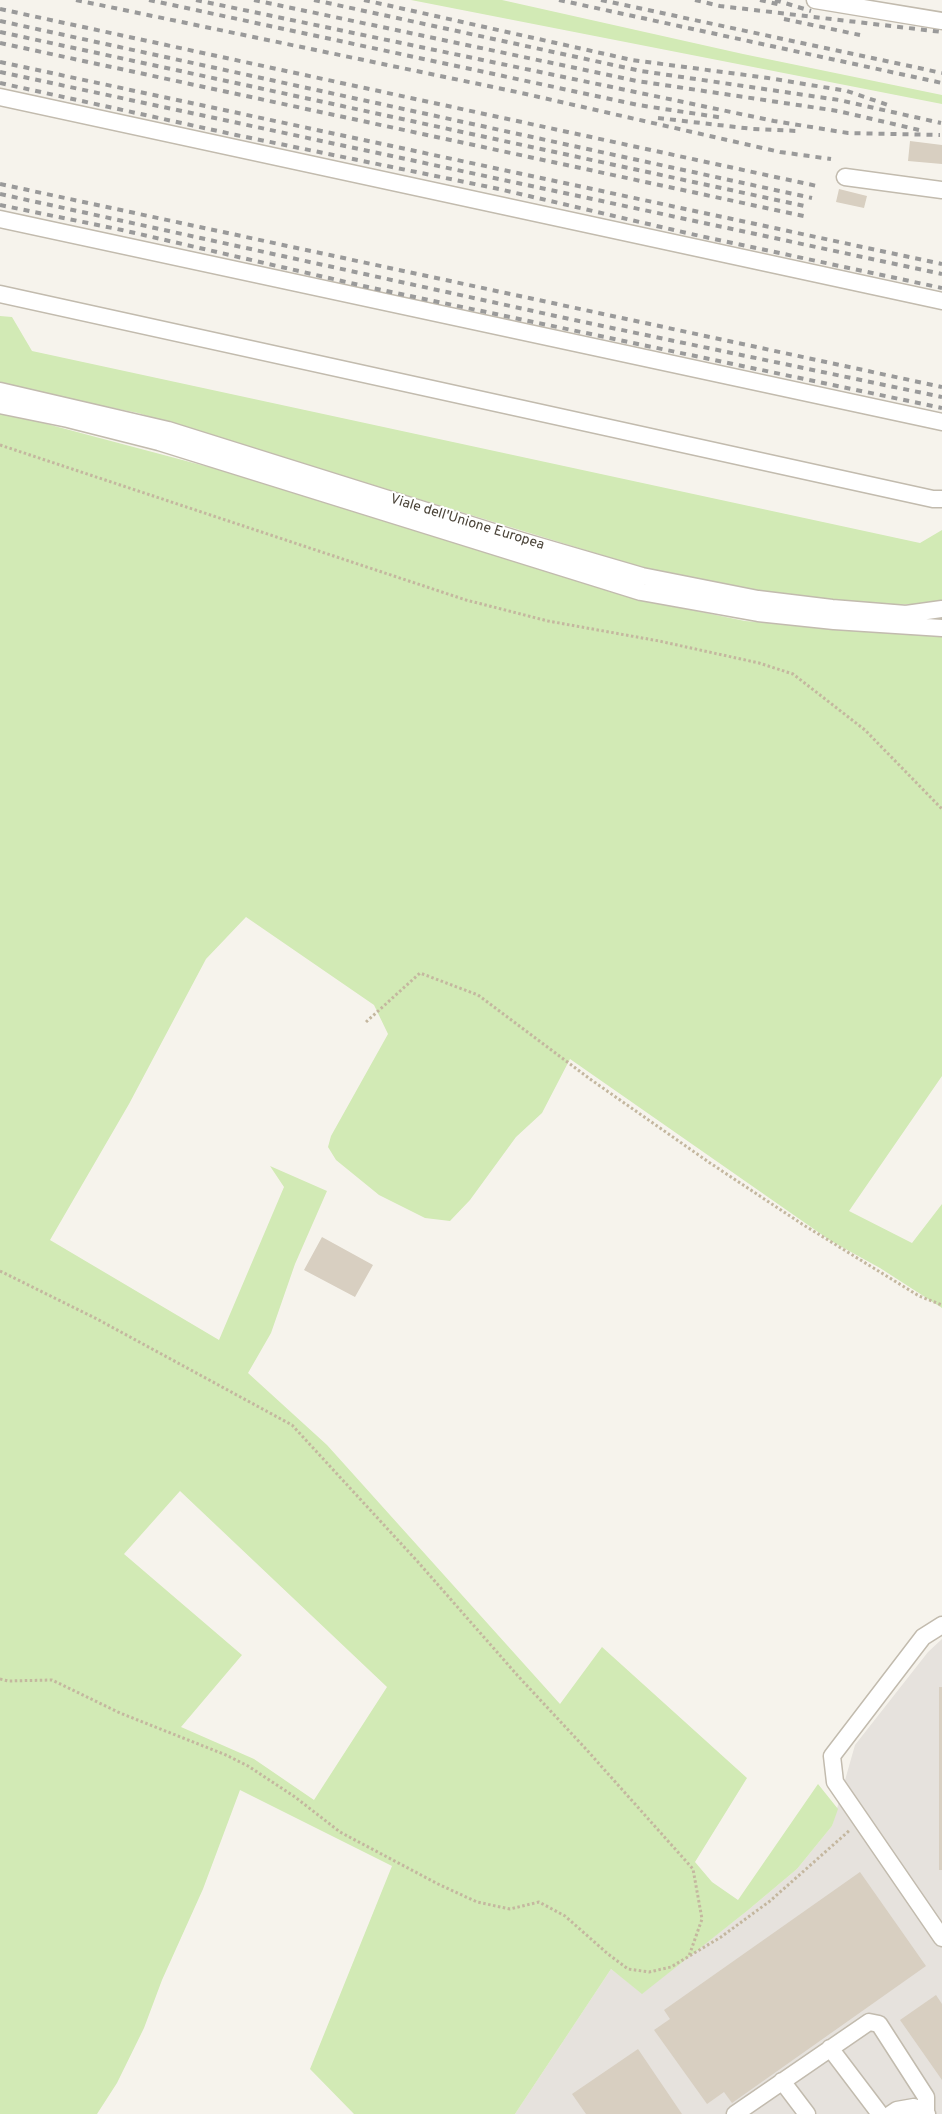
<!DOCTYPE html>
<style>
body{margin:0}
canvas{display:block;background:#f6f3ec}
</style>
<canvas width="942" height="2114"></canvas>
<script>
const ctx = document.querySelector('canvas').getContext('2d');
ctx.lineJoin = 'round';
function fillPath(path, color) { ctx.fillStyle = color; ctx.fill(path, 'evenodd'); }
const poly = rows => new Path2D(rows.map(r => 'M' + r).join(''));
function stroke(path, color, width, dash) { ctx.strokeStyle = color; ctx.lineWidth = width; ctx.lineCap = dash ? 'butt' : 'round'; ctx.setLineDash(dash || []); ctx.stroke(path); }
function write(font, color, halo, rows, align = 'center') {
  ctx.font = font + ' Overpass,sans-serif'; ctx.lineWidth = 4; ctx.setLineDash([]); ctx.textBaseline = 'middle'; ctx.strokeStyle = halo; ctx.fillStyle = color; for (const [text, x, y, turn = 0] of rows) {
    ctx.save(); ctx.translate(x, y); ctx.rotate((+turn || 0) * Math.PI / 180); ctx.textAlign = isNaN(turn) ? turn : align; if (halo) ctx.strokeText(text, 0, 0); ctx.fillText(text, 0, 0); ctx.restore();
  }
}
const industrial = poly([
 [942,1639,942,2114,515,2114,611,1969,642,1993,747,1911,797,1869,832,1826,855,1745,928,1652]
]);
const green = poly([
 [411,0,502,0,743,54,942,95,942,104],
 [0,316,12,317,32,351,920,543,942,530,942,603,891,605,786,596,644,568,138,413,0,385],
 [0,414,28,419,239,475,633,598,745,621,942,637,942,1076,849,1211,912,1243,942,1204,942,1308,880,1268,831,1241,570,1059,542,1113,516,1137,470,1200,450,1221,425,1218,379,1195,336,1160,328,1147,331,1136,388,1034,374,1005,246,917,206,959,129,1104,50,1240,219,1340,284,1187,270,1166,327,1191,295,1264,271,1333,248,1373,327,1445,560,1704,602,1647,747,1778,695,1862,712,1882,738,1900,818,1784,838,1809,832,1826,797,1869,747,1911,642,1994,611,1969,515,2114,354,2114,310,2069,392,1866,240,1790,203,1889,162,1980,144,2028,117,2083,97,2114,0,2114],
 [180,1491,387,1687,314,1800,254,1759,181,1727,242,1655,124,1554]
]);
const building = poly([
 [910,141,942,145,942,164,908,161],
 [839,189,867,196,864,208,836,202],
 [322,1237,373,1265,355,1297,304,1270],
 [939,1687,942,1687,942,1870,939,1870],
 [860,1872,926,1966,732,2103,724,2092,707,2104,654,2030,670,2019,664,2010],
 [936,1995,942,2004,942,2080,900,2020],
 [638,2049,682,2114,586,2114,572,2094]
]);
const path = poly([
 [0,445,466,600,548,621,659,641,759,663,793,674,865,730,942,809],
 [366,1022,420,973,478,995,590,1079,710,1163,802,1224,919,1296,942,1305],
 [0,1271,97,1319,292,1425,418,1562,518,1676,585,1748,693,1869,702,1919,689,1956],
 [0,1679,8,1681,52,1680,120,1713,226,1755,248,1766,295,1797,340,1832,438,1884,477,1902,510,1909,539,1902,565,1916,608,1954,628,1969,649,1972,671,1967,721,1937,770,1901,850,1830]
]);
const minor = poly([
 [815,0,942,21],
 [0,97,942,301],
 [845,177,942,190],
 [0,219,942,422],
 [0,294,933,499,942,499],
 [0,391,168,430,522,541,642,576,758,599,832,608,906,614,942,609],
 [0,405,68,419,159,442,641,592,758,613,834,621,942,628],
 [942,1625,923,1637,832,1756,835,1782,942,1938],
 [830,2048,880,2114],
 [782,2081,807,2114],
 [735,2114,869,2022,879,2024,926,2097,926,2114],
 [891,2114,897,2110,914,2107,927,2114]
]);
const rail = poly([
 [76,0,517,92,780,152,831,159],
 [149,0,638,105,724,118],
 [196,0,774,121,848,133,940,135],
 [254,0,637,81,838,111,919,130],
 [314,0,641,71,839,100,941,123],
 [364,0,632,60,768,78,847,91,888,105],
 [559,0,942,83],
 [601,0,942,73],
 [695,0,720,6,942,32],
 [760,0,781,5],
 [775,0,811,11],
 [0,9,817,186],
 [784,19,860,35],
 [0,21,812,198],
 [0,32,809,207],
 [0,43,808,217],
 [0,62,942,264],
 [0,72,942,274],
 [0,83,236,135,499,189,691,234,942,288],
 [658,118,753,129,798,131],
 [0,184,942,387],
 [0,194,574,320,942,397],
 [0,205,122,230,372,288,942,408]
]);
const streetNames = [
 ["Viale dell'Unione Europea",467,523,17]
];
fillPath(industrial, '#e6e2dd');
fillPath(green, '#d2eab5');
fillPath(building, '#d8cfc1');
stroke(minor, '#c2bbae', 19);
stroke(path, '#c4b79f', 3, [2.5, 2.5]);
stroke(minor, '#fff', 16);
stroke(rail, '#9a9a9a', 4, [6, 6]);
write('14px', '#4b4439', '#fff', streetNames);
</script>
